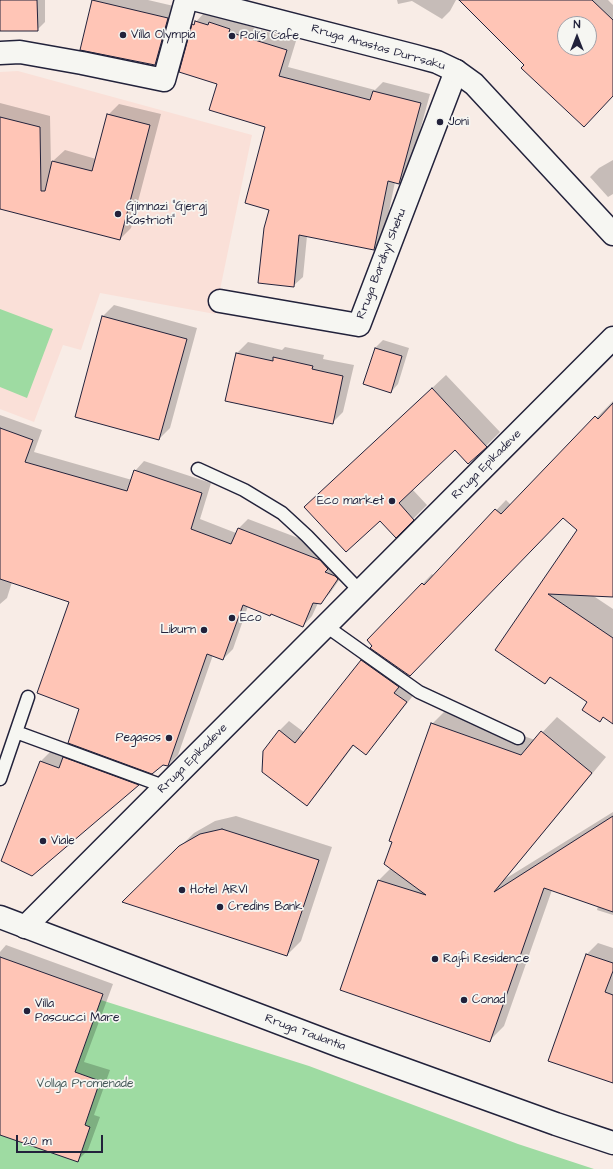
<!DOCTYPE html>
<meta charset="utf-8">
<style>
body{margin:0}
#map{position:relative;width:613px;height:1169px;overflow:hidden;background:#f8ece6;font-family:"Architects Daughter",sans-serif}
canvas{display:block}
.north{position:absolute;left:557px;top:16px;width:40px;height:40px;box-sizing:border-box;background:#f6f6f2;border:1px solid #a1a1a9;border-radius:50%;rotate:0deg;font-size:11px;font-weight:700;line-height:16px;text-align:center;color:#22223b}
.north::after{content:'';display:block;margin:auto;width:14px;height:18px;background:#22223b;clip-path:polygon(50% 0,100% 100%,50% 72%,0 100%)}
.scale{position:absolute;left:16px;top:1135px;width:87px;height:18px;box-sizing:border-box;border:2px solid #22223b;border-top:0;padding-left:5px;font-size:12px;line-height:14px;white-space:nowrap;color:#22223b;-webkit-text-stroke:3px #f6f6f2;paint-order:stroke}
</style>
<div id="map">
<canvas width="613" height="1169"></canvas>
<div class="north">N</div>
<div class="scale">20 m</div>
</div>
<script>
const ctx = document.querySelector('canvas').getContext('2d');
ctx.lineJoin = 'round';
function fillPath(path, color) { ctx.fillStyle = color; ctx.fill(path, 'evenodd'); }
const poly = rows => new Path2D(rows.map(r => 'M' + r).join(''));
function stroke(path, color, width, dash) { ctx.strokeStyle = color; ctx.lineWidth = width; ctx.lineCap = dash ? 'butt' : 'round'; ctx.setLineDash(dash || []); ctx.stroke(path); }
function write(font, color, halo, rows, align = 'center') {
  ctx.font = font + ' "Architects Daughter",sans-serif'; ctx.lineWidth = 3.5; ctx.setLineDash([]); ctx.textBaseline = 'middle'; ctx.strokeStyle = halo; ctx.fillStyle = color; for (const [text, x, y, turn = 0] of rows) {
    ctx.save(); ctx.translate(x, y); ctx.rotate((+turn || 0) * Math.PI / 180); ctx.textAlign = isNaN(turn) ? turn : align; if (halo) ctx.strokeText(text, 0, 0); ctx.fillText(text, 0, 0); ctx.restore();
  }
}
const built = poly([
 [18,71,252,135,215,314,100,293,81,350,63,345,34,422,0,409,0,72]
]);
const green = poly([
 [0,309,53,329,27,398,0,387],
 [0,968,309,1066,518,1144,594,1169,0,1169]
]);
const shadow = poly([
 [0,0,45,0,45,22,37,30,0,30],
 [93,0,148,0,178,7,166,52,155,63],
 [397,0,456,0,450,11,442,19,412,1,398,4],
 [461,0,608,0,613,5,613,96,526,65],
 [565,24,589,24,589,48,565,48],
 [205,12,296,41,288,67,375,90,383,82,430,94,408,174,399,183,395,182,383,240,373,249,307,236,303,277,293,286,270,209,266,127,218,84,180,71,193,25],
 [0,103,50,116,51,167,53,161,65,150,96,159,108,115,119,104,161,114,131,228,120,239,0,208],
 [613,160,613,194,608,197,590,177,599,168],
 [114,305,197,328,170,428,159,439,103,316],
 [383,340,409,348,398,384,391,392,375,348],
 [248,342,282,350,285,347,324,355,323,359,354,365,343,412,332,423,226,400,237,353],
 [446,375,500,432,486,446,455,449,412,489,427,505,396,536,380,519,319,494],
 [613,401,613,596,589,593,613,609,613,722,604,716,600,721,588,702,551,677,545,683,496,650,578,529,563,517,374,646,368,640,432,574,434,576,506,500,511,505],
 [0,415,42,430,34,452,132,480,135,471,144,461,211,483,200,519,236,533,238,529,248,519,330,550,338,559,334,562,347,569,330,593,320,603,318,603,312,616,303,626,272,613,270,615,248,606,233,649,223,659,213,655,178,755,168,765,162,764,150,772,32,875,41,761,52,750,66,756,76,745,81,708,70,601,12,582,7,598,0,604],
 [372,651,408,677,403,682,416,692,366,754,354,745,316,795,307,805,279,731,289,721,305,733,362,661],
 [447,709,535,740,557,717,606,757,505,879,613,812,613,915,597,910,598,906,552,890,504,1026,489,1041,341,989,379,880,391,868,432,724],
 [236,816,332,847,301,941,287,955,124,902,194,833,215,821],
 [598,943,613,948,613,1082,550,1060,587,954],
 [6,945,113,984,84,1062,110,1070,94,1115,100,1117,88,1150,78,1160,0,1133,0,952]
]);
const building = poly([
 [0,0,37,0,38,31,0,31,0,0],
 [92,0,168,18,155,65,80,50,92,0],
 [459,0,592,0,613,20,613,96,584,127,521,68,524,65,459,0],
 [565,24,589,24,589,48,565,48,565,24],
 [195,21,208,25,209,22,230,29,229,32,287,50,279,76,370,100,373,91,421,103,399,184,388,181,374,250,299,235,294,287,258,283,264,228,269,210,245,203,265,127,209,110,217,84,179,72,192,24,194,25,195,21],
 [107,114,150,125,120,240,0,209,0,117,40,127,41,191,45,191,52,161,92,171,107,114],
 [102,316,187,339,159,440,75,417,102,316],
 [375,348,402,356,391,393,363,384,375,348],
 [236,353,273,361,273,357,313,366,312,369,343,376,333,424,225,401,236,353],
 [432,388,487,447,468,464,455,450,399,503,414,520,396,538,380,521,346,552,304,507,432,388],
 [613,403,613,597,548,594,613,638,613,724,603,717,600,722,582,710,587,702,550,677,545,684,495,650,577,530,563,518,410,676,370,648,372,646,367,640,422,583,424,585,495,509,501,514,595,416,598,419,613,403],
 [0,428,33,440,25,462,127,491,134,470,202,493,191,529,231,544,238,528,320,560,328,569,325,572,335,576,338,579,321,604,313,603,303,627,271,614,270,616,243,605,223,660,207,654,168,766,163,765,152,774,68,743,79,709,37,693,69,602,0,579,0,428],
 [361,660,399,687,394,693,407,702,366,755,353,745,307,806,262,772,263,751,279,730,295,743,361,660],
 [431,723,521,755,541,731,592,773,494,892,613,816,613,912,544,888,490,1042,340,990,378,880,426,895,384,864,392,842,389,841,431,723],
 [63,757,139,785,32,876,1,861,40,761,59,768,63,757],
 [222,829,319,860,287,956,122,902,179,846,200,834,222,829],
 [586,954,613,963,613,971,605,992,613,995,613,1083,548,1061,586,954],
 [0,957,103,994,75,1072,100,1081,85,1125,90,1127,78,1162,0,1135,0,957]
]);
const service = poly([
 [198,469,244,490,282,513,307,536,360,591],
 [326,626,419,692,518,738],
 [16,732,166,787],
 [0,779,28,697]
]);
const minor = poly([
 [0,53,20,52,82,63,164,80,186,0],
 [220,301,359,325,456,71],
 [25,927,613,338]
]);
const tertiary = poly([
 [197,0,415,56,437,62,456,71,474,84,613,234]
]);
const secondary = poly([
 [0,917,340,1046,556,1124,613,1143]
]);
const markers = [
 [123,35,4,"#22223b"],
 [232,36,4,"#22223b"],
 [440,122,4,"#22223b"],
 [118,214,4,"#22223b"],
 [392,501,4,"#22223b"],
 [232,618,4,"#22223b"],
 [204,630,4,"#22223b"],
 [169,738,4,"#22223b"],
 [43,841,4,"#22223b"],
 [182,890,4,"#22223b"],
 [220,907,4,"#22223b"],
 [435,959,4,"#22223b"],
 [464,1000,4,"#22223b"],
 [27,1011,4,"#22223b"]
];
const poiNames = [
 ["Villa Olympia",131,35],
 ["Poli’s Cafe",240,36],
 ["Joni",448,122],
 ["Gjimnazi \"Gjergj",126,207],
 ["Kastrioti\"",126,221],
 ["Eco market",384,501,"right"],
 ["Eco",240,618],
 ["Liburn",196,630,"right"],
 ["Pegasos",161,738,"right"],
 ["Viale",51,841],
 ["Hotel ARVI",190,890],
 ["Credins Bank",228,907],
 ["Rajfi Residence",443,959],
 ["Conad",472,1000],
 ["Villa",35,1004],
 ["Pascucci Mare",35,1018]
];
const streetNames = [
 ["Rruga Anastas Durrsaku",378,48,16],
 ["Rruga Bardhyl Shehu",382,264,-69],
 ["Rruga Epikadeve",487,465,-45],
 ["Rruga Epikadeve",193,759,-45],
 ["Rruga Taulantia",305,1033,20]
];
const parkNames = [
 ["Vollga Promenade",85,1084]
];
fillPath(built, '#fae0d8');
fillPath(green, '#9edba2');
fillPath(shadow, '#0003');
fillPath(building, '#ffc5b6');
stroke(building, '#22223b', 1);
stroke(service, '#22223b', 15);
stroke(minor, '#22223b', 25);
stroke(tertiary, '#22223b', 25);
stroke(secondary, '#22223b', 25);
stroke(service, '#f6f6f2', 12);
stroke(minor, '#f6f6f2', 22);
stroke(tertiary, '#f6f6f2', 22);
stroke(secondary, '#f6f6f2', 22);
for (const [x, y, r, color] of markers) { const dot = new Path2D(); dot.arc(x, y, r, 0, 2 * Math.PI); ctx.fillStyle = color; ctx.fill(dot); stroke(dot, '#f6f6f2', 1.5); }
write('12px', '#22223b', '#f6f6f2', poiNames, 'left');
write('12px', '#22223b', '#f6f6f2', streetNames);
write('12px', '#475a5a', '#f6f6f2', parkNames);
</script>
